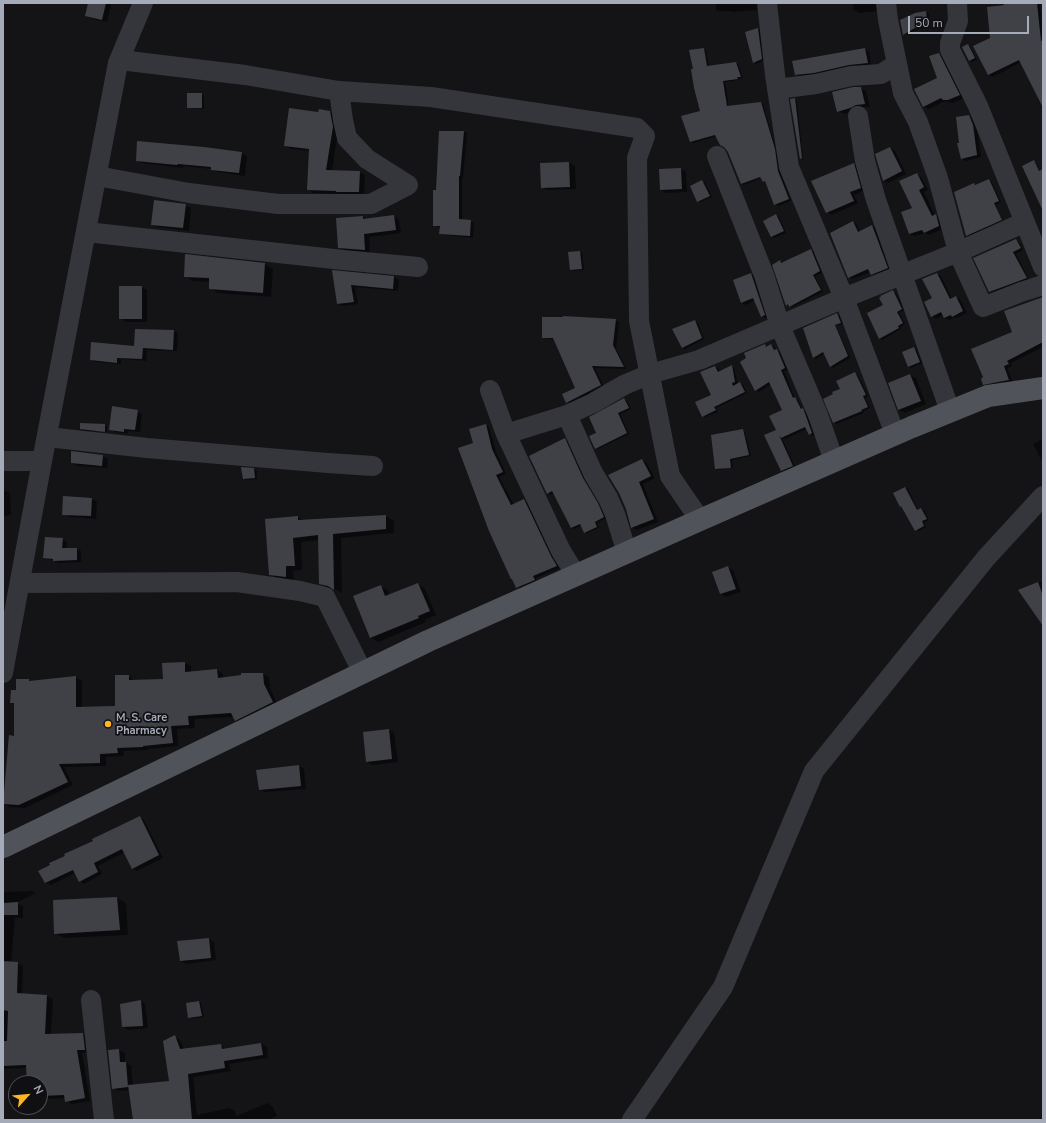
<!DOCTYPE html>
<style>
body{margin:0}
#map{position:relative;width:1046px;height:1123px;overflow:hidden;background:#141417;font-family:"Nunito Sans",sans-serif}
canvas{display:block}
.frame{position:absolute;inset:0;border:4px solid #a5abb8;pointer-events:none}
.north{position:absolute;left:8px;top:1075px;width:40px;height:40px;box-sizing:border-box;background:#100f12;border:1px solid #4c4d54;border-radius:50%;rotate:63deg;font-size:11px;font-weight:700;line-height:16px;text-align:center;color:#a5abb8}
.north::after{content:'';display:block;margin:auto;width:14px;height:18px;background:#fdb526;clip-path:polygon(50% 0,100% 100%,50% 72%,0 100%)}
.scale{position:absolute;left:908px;top:16px;width:121px;height:18px;box-sizing:border-box;border:2px solid #a5abb8;border-top:0;padding-left:5px;font-size:12px;line-height:14px;white-space:nowrap;color:#a5abb8;-webkit-text-stroke:3px #100f12;paint-order:stroke}
</style>
<div id="map">
<canvas width="1046" height="1123"></canvas>
<div class="frame"></div>
<div class="north">N</div>
<div class="scale">50 m</div>
</div>
<script>
const ctx = document.querySelector('canvas').getContext('2d');
ctx.lineJoin = 'round';
function fillPath(path, color) { ctx.fillStyle = color; ctx.fill(path, 'evenodd'); }
const poly = rows => new Path2D(rows.map(r => 'M' + r).join(''));
function stroke(path, color, width, dash) { ctx.strokeStyle = color; ctx.lineWidth = width; ctx.lineCap = dash ? 'butt' : 'round'; ctx.setLineDash(dash || []); ctx.stroke(path); }
function write(font, color, halo, rows, align = 'center') {
  ctx.font = font + ' "Nunito Sans",sans-serif'; ctx.lineWidth = 3.5; ctx.setLineDash([]); ctx.textBaseline = 'middle'; ctx.strokeStyle = halo; ctx.fillStyle = color; for (const [text, x, y, turn = 0] of rows) {
    ctx.save(); ctx.translate(x, y); ctx.rotate((+turn || 0) * Math.PI / 180); ctx.textAlign = isNaN(turn) ? turn : align; if (halo) ctx.strokeText(text, 0, 0); ctx.fillText(text, 0, 0); ctx.restore();
  }
}
const shadow = poly([
 [89,3,108,3,111,5,107,22,92,19,87,16],
 [716,3,758,3,758,10,732,12,729,11,719,11,716,10],
 [853,3,881,3,880,11,859,13,853,9],
 [1012,3,1037,3,1040,5,1043,30,1043,110,1021,62,993,77,989,75,974,47,991,38,988,7],
 [926,12,929,14,930,27,918,29,906,35,904,34],
 [758,29,760,30,764,60,757,64,754,63,746,33],
 [968,45,970,46,977,60,972,62,969,61],
 [704,49,706,50,709,67,736,63,738,64,743,78,739,78,740,80,725,82,729,107,761,103,763,104,777,152,781,173,791,201,778,206,775,204,767,183,764,182,762,178,744,185,741,184,729,151,717,136,693,143,691,142,701,112],
 [865,49,869,52,871,65,800,77,796,74],
 [939,54,944,56,964,98,953,103,945,101,929,109,924,107,915,90,938,78],
 [860,88,866,91,870,107,862,107,856,111,844,114,838,111],
 [202,94,204,96,204,109,191,108,188,107],
 [795,99,797,101,803,160,801,158],
 [330,112,335,115,338,131,332,171,359,172,365,175,364,195,342,195,340,194,313,193,308,189,310,151,291,149,285,146,319,113],
 [969,116,973,119,977,127,981,157,966,161,962,159],
 [464,132,467,133,463,178,462,178,462,221,471,221,474,223,473,238,444,235,440,234,441,228,434,225,436,191],
 [890,148,895,151,906,174,888,183,883,180],
 [241,153,247,156,245,176,218,172,212,169,183,166,183,168,142,163,137,160],
 [1034,161,1036,163,1043,177,1043,193],
 [569,163,575,166,576,189,547,190,542,187],
 [854,164,858,167,865,190,854,195,858,203,832,215,827,212],
 [681,169,686,172,687,192,666,193,661,190],
 [917,174,921,177,928,190,924,192,935,216,940,218,943,229,929,235,925,233,915,236,910,234,902,212,913,208],
 [989,180,991,181,1001,202,996,205,1003,221,969,236,967,235,974,184,977,185],
 [702,181,705,183,712,197,700,202,698,201],
 [185,205,191,208,189,231,158,227,152,224],
 [393,216,399,219,401,233,369,237,370,253,344,250,339,247,363,217,367,220],
 [776,216,779,217,786,233,774,238,772,237],
 [853,222,857,224,860,232,872,226,876,228,891,270,875,276,871,274,870,272,853,279,849,277],
 [1016,240,1019,242,1023,250,1016,254,1029,280,993,293,990,292],
 [811,250,813,251,822,273,815,276,823,292,792,307,786,305,780,262,782,263],
 [580,252,582,253,584,270,573,271,571,270],
 [186,255,265,264,273,269,271,297,218,293,210,288,210,282,193,281,185,276],
 [333,272,394,277,399,280,398,291,355,287,358,304,343,306,338,304],
 [751,274,755,276,768,317,766,318,762,316,755,300,746,305,742,303,734,280],
 [937,274,941,276,952,299,956,297,960,299,967,313,957,318,955,317,949,320,945,318,944,315,936,319,932,316],
 [141,287,147,290,147,322,126,322,120,318],
 [893,292,896,293,904,310,899,313,905,324,900,327,901,329,882,340,880,338,885,306],
 [1043,298,1043,347,1011,363,1012,366,1007,368,1013,382,988,386,984,384,1013,332],
 [837,314,840,316,843,324,836,326,850,358,833,368,830,366,824,354,816,359,813,357],
 [615,320,619,322,616,348,626,369,595,368,604,387,571,404,567,402,577,388,555,339,547,339,543,337],
 [695,321,698,323,704,339,685,349,682,348],
 [174,331,178,333,177,351,147,350,146,361,121,359,121,364,95,362,91,359,135,347],
 [771,345,774,347,776,350,780,352,788,370,784,371,795,399,798,400,802,409,806,411,815,435,813,436,810,434,807,429,785,439,782,438,795,467,784,472,781,470,778,430,783,410,771,384,759,392,756,390,765,346,768,347],
 [914,348,916,349,922,363,911,368,909,366],
 [732,366,734,368,738,385,740,383,743,385,747,393,716,408,718,412,705,417,703,416,712,395,715,367,718,368,720,372],
 [855,374,858,375,868,396,865,398,870,408,863,411,864,413,836,424,834,422,834,395],
 [910,375,916,378,926,404,905,413,899,409],
 [624,399,627,401,631,409,620,414,629,434,598,449,595,448],
 [137,411,142,414,140,432,128,431,128,434,115,432,110,429],
 [105,425,107,427,107,432,83,430,81,428],
 [486,425,489,427,496,452,506,474,499,477,514,505,524,500,527,502,554,559,560,568,536,578,538,582,521,589,517,587,474,444],
 [743,431,745,432,751,456,732,460,733,468,718,470,716,469],
 [1042,439,1043,439,1043,463,1033,444],
 [565,440,567,441,585,480,600,506,606,518,597,523,599,528,587,533,585,532,582,525,574,529,572,528,554,493,550,495,548,493],
 [102,456,108,459,107,468,77,466,72,462],
 [642,460,646,462,655,478,643,484,658,522,637,530,632,528,627,509],
 [254,469,257,471,257,479,246,480,244,479],
 [905,488,908,489,918,511,921,509,924,510,929,520,924,523,926,527,919,531,916,530,903,507,900,506],
 [3,490,10,493,11,515,3,516],
 [92,499,97,502,96,519,69,517,63,514],
 [386,516,394,521,394,533,341,538,342,593,337,590,328,588,320,583,319,540,301,542,302,570,293,571,294,581,279,579,270,574,298,517,305,521],
 [63,539,67,542,67,549,77,549,81,551,81,562,59,563,44,557],
 [728,567,733,570,741,592,726,597,721,594,713,573],
 [1043,581,1043,620,1019,591],
 [418,584,425,589,436,615,425,620,426,622,378,642,371,638,355,596,380,586,388,590,389,595],
 [185,663,191,666,191,672,217,670,223,674,223,678,242,676,242,674,263,674,269,677,270,688,278,706,242,724,235,720,234,717,194,719,195,728,177,729,178,746,148,749,148,750,123,751,124,756,106,757,106,766,64,767,73,785,25,808,10,807,4,803,15,737,15,705,11,702,17,691,29,680,32,682,75,677,82,681,82,708,116,707,129,676,135,681,164,680],
 [389,730,394,733,398,762,373,765,367,762],
 [299,766,304,769,306,789,265,792,260,789],
 [140,817,144,820,163,858,137,871,133,869,125,852,98,866,102,874,84,884,80,881,75,873,51,885,46,883,40,872],
 [32,891,36,893,16,903,23,906,23,918,15,918,11,962,17,963,23,966,22,994,47,996,53,999,51,1035,83,1034,88,1037,90,1052,82,1053,90,1101,72,1104,66,1101,66,1098,40,1099,40,1083,28,1083,27,1068,3,1069,3,892],
 [117,898,126,903,128,935,64,938,55,933,54,901],
 [209,939,214,942,216,960,186,964,181,961],
 [141,1001,145,1004,148,1028,128,1030,123,1027],
 [199,1002,201,1003,204,1017,191,1019,189,1017],
 [175,1037,180,1040,184,1049,220,1045,226,1049,261,1044,267,1047,268,1058,229,1064,231,1071,193,1077,197,1115,229,1108,235,1111,236,1116,268,1103,273,1107,277,1116,268,1120,134,1120,130,1090,119,1091,113,1088,119,1050,125,1053,125,1062,131,1066,133,1085,170,1082]
]);
const building = poly([
 [88,3,106,3,102,20,85,16],
 [1003,3,1037,3,1041,41,1043,40,1043,108,1019,60,988,75,973,46,990,38,987,7,1004,5],
 [926,11,928,26,915,28,903,35,900,20,915,13],
 [758,28,762,59,753,63,745,32],
 [968,44,975,58,969,61,962,47],
 [704,48,707,66,736,62,741,77,737,77,738,79,723,81,727,106,761,102,775,149,778,171,789,199,774,205,765,181,763,182,760,177,741,184,728,152,724,147,720,145,715,135,690,142,681,116,700,111,694,88,691,69,693,69,689,50],
 [865,48,868,63,849,65,814,73,795,75,792,61],
 [939,53,960,95,948,100,943,100,941,98,923,107,914,89,937,78,929,56],
 [853,87,861,87,865,104,856,105,850,108,837,112,832,92],
 [187,93,202,93,202,108,187,108],
 [795,98,802,158,800,159,790,99],
 [289,108,318,112,319,109,330,111,333,127,326,170,360,171,359,192,336,192,336,191,307,190,309,149,284,146],
 [969,115,973,125,977,155,961,159,957,143,959,143,956,117],
 [439,131,464,131,460,176,459,176,459,219,471,220,470,236,439,234,440,226,433,226,433,190,436,190],
 [137,141,204,147,242,152,239,173,211,170,211,167,178,164,177,165,136,161],
 [890,147,902,171,883,181,875,154],
 [1034,160,1039,171,1043,169,1043,211,1022,166],
 [569,162,570,187,541,188,540,163],
 [854,163,861,188,850,192,854,201,826,213,811,181],
 [681,168,682,189,660,190,659,169],
 [917,173,924,187,919,190,932,216,936,214,939,226,924,233,922,230,909,234,901,212,912,208,899,181],
 [989,179,999,201,994,203,1002,220,966,236,954,192,974,183,975,185],
 [702,180,710,196,697,202,690,186],
 [154,200,186,204,183,228,151,225],
 [776,214,784,231,771,237,763,221],
 [394,215,396,230,364,234,365,250,338,248,336,218,363,216,363,219],
 [853,221,858,232,872,225,888,268,871,275,868,269,848,278,830,233],
 [1016,239,1021,248,1013,252,1027,278,989,292,973,258],
 [811,249,820,271,813,275,821,290,789,307,788,304,786,306,772,265,780,260,781,263],
 [580,251,582,269,570,270,568,252],
 [185,254,265,263,263,293,209,289,209,278,184,277],
 [332,270,394,276,393,289,351,285,354,302,337,304],
 [751,273,765,315,761,317,753,298,741,303,733,280],
 [937,273,950,299,956,296,963,311,952,317,951,315,944,318,941,312,931,317,924,302,932,298,922,279],
 [119,286,142,286,142,319,119,319],
 [893,290,902,309,897,312,903,323,898,326,899,328,879,339,867,313,883,305,879,298,881,297,880,296],
 [1043,297,1043,342,1007,361,1009,364,1004,366,1009,380,983,385,981,379,983,377,971,349,1012,332,1004,311],
 [837,313,841,323,835,325,848,356,830,367,823,352,813,358,803,328],
 [563,316,616,319,613,345,624,367,592,366,601,385,566,403,562,394,575,388,553,338,542,338,542,317,563,317],
 [695,320,702,338,682,348,672,329],
 [135,329,174,330,173,350,143,348,142,359,117,358,117,363,90,360,91,342,134,346],
 [765,344,766,347,771,344,774,350,777,349,785,368,781,370,793,398,795,397,801,409,803,408,812,433,809,435,805,427,781,438,779,435,793,466,781,471,764,435,776,430,769,416,782,410,769,382,755,391,740,362,746,358,744,353],
 [914,347,920,362,908,367,902,352],
 [732,365,735,382,732,383,733,386,740,382,745,392,714,407,716,410,702,417,695,402,711,395,700,372,715,366,718,372],
 [855,372,866,395,863,396,868,407,861,410,862,411,833,423,823,399,833,394,832,392,840,389,836,381],
 [910,374,921,401,898,410,888,383],
 [624,398,629,408,618,413,627,433,595,449,589,436,596,433,589,417],
 [112,406,138,410,135,430,124,429,124,432,109,430],
 [80,423,105,424,105,432,80,429],
 [486,424,492,449,503,472,496,475,511,505,524,499,551,556,557,566,533,576,535,580,516,588,512,579,511,579,489,531,458,448,473,443,469,429],
 [743,429,749,455,730,459,731,468,715,469,711,435],
 [565,438,583,478,598,503,604,517,595,522,597,527,584,533,580,524,571,528,552,491,547,494,529,456],
 [71,451,103,455,102,466,71,463],
 [642,459,651,476,639,482,654,519,631,528,626,509,619,493,608,475],
 [241,467,254,468,255,478,243,479],
 [905,487,917,510,921,508,927,519,922,521,924,526,915,531,901,506,900,507,893,493],
 [63,496,92,498,91,516,62,515],
 [386,515,386,529,333,534,334,590,328,586,319,584,318,535,293,538,295,566,286,566,286,577,269,575,265,519,298,516,298,520],
 [45,537,63,538,62,548,77,548,77,560,53,561,53,559,43,558],
 [728,566,736,589,720,594,712,572],
 [1038,582,1043,596,1043,626,1018,590],
 [418,583,430,611,418,616,419,618,370,638,353,596,381,585,385,596],
 [185,662,185,672,217,669,218,678,241,675,241,673,263,673,264,684,273,702,235,721,231,713,188,716,189,725,171,726,173,743,143,746,143,747,117,748,118,753,100,754,100,763,59,764,68,782,19,805,3,804,9,735,14,736,14,703,10,703,11,690,16,690,16,679,29,679,29,681,76,676,76,707,115,706,115,675,129,675,129,680,163,679,162,663],
 [389,729,392,759,366,762,363,732],
 [299,765,301,786,259,790,256,770],
 [140,816,159,855,132,869,122,849,94,863,98,872,79,882,73,870,45,883,38,871,50,865,49,863,65,856,64,854,93,841,92,839],
 [117,897,120,930,54,934,53,900],
 [18,902,18,915,3,915,3,903],
 [209,938,211,958,180,961,177,941],
 [3,961,18,962,17,993,47,995,45,1034,83,1033,85,1050,77,1050,85,1098,65,1102,64,1095,40,1096,40,1083,27,1083,26,1065,3,1066,3,1041,7,1041,8,1011,3,1010],
 [141,1000,143,1026,122,1027,120,1004],
 [199,1001,202,1016,188,1018,186,1003],
 [175,1035,180,1049,221,1044,222,1049,261,1043,263,1055,224,1061,225,1068,188,1074,192,1120,133,1120,128,1085,169,1081,163,1041],
 [119,1049,120,1062,126,1062,128,1087,112,1089,108,1050]
]);
const minor = poly([
 [767,3,775,75,789,167,844,298,895,434],
 [886,3,888,20,903,93,918,122,938,178,958,252,983,307,1021,292,1043,285],
 [957,3,958,21,950,43,950,50,978,106,1043,267],
 [120,60,245,75,339,91,431,97,637,128,645,136,637,158,639,321,670,476,700,520],
 [777,89,816,84,851,76,881,74,897,64],
 [858,116,865,161,876,200,950,411],
 [717,156,764,275,780,326,818,415,834,461],
 [97,176,189,193,278,204,371,204,408,185,367,159,347,138,343,120,339,91],
 [86,232,343,260,418,267],
 [490,390,506,434],
 [567,415,506,434,561,551,576,575],
 [47,437,147,448,328,463,373,466],
 [3,461,42,461],
 [627,553,615,514,608,498,593,473,567,415,593,403,624,385,650,374,699,360,844,298,958,252,1025,222],
 [20,583,237,582,300,591,325,597,363,673],
 [3,673,42,461,118,63,143,3],
 [91,1000,104,1120],
 [632,1120,723,987,814,771,986,558,1043,496]
]);
const major = poly([
 [3,847,428,641,700,520,912,427,988,396,1043,388]
]);
const markers = [
 [108,724,4,"#fdb526"]
];
const poiNames = [
 ["M. S. Care",116,718],
 ["Pharmacy",116,731]
];
fillPath(shadow, '#0007');
fillPath(building, '#404147');
stroke(minor, '#35363c', 20);
stroke(major, '#51535b', 22);
for (const [x, y, r, color] of markers) { const dot = new Path2D(); dot.arc(x, y, r, 0, 2 * Math.PI); ctx.fillStyle = color; ctx.fill(dot); stroke(dot, '#100f12', 1.5); }
write('bold 11px', '#a5abb8', '#100f12', poiNames, 'left');
</script>
